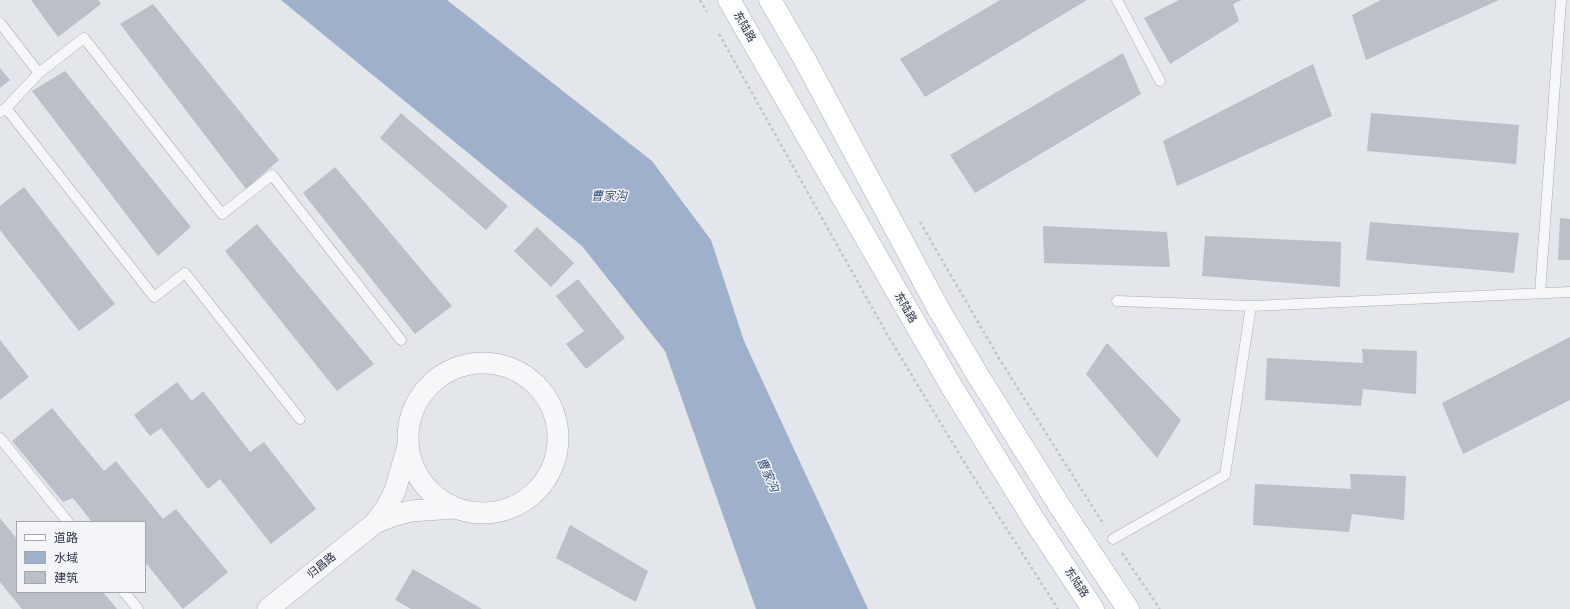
<!DOCTYPE html>
<meta charset="utf-8">
<style>
body{margin:0}
#map{position:relative;width:1570px;height:609px;overflow:hidden;background:#e3e6eb;font-family:Poppins,"Noto Sans SC",sans-serif}
canvas{display:block}
.legend{position:absolute;left:16px;top:521px;width:130px;height:72px;box-sizing:border-box;background:#f3f5f8;border:1px solid #a3a7b0;margin:0;padding:5px 7px;list-style:none;font-size:12px;color:#2b3243}
.legend li{display:flex;align-items:center;gap:8px;height:20px}
.legend b{width:20px;border:1px solid #a3a7b0}
</style>
<div id="map">
<canvas width="1570" height="609"></canvas>
<ul class="legend">
<li><b style="height:5px;background:#fff"></b>道路</li>
<li><b style="height:11px;background:#9fb1ca"></b>水域</li>
<li><b style="height:11px;background:#babfc8"></b>建筑</li>
</ul>
</div>
<script>
const ctx = document.querySelector('canvas').getContext('2d');
ctx.lineJoin = 'round';
function fillPath(path, color) { ctx.fillStyle = color; ctx.fill(path, 'evenodd'); }
const poly = rows => new Path2D(rows.map(r => 'M' + r).join(''));
function stroke(path, color, width, dash) { ctx.strokeStyle = color; ctx.lineWidth = width; ctx.lineCap = dash ? 'butt' : 'round'; ctx.setLineDash(dash || []); ctx.stroke(path); }
function write(font, color, halo, rows, align = 'center') {
  ctx.font = font + ' Poppins,"Noto Sans SC",sans-serif'; ctx.lineWidth = 3; ctx.setLineDash([]); ctx.textBaseline = 'middle'; ctx.strokeStyle = halo; ctx.fillStyle = color; for (const [text, x, y, turn = 0] of rows) {
    ctx.save(); ctx.translate(x, y); ctx.rotate((+turn || 0) * Math.PI / 180); ctx.textAlign = isNaN(turn) ? turn : align; if (halo) ctx.strokeText(text, 0, 0); ctx.fillText(text, 0, 0); ctx.restore();
  }
}
const water = poly([
 [281,0,447,0,652,161,711,240,744,341,868,609,756,609,665,351,582,246]
]);
const building = poly([
 [31,0,98,0,101,4,58,37],
 [1000,0,1087,0,925,97,900,59],
 [1179,0,1242,0,1233,4,1239,21,1170,64,1144,18],
 [1381,0,1499,0,1366,60,1352,15],
 [153,4,279,160,246,189,120,24],
 [1123,53,1141,94,975,193,950,155],
 [1313,64,1332,116,1177,186,1163,141],
 [0,68,10,80,0,88],
 [65,71,191,227,158,256,32,91],
 [401,113,508,206,486,230,380,138],
 [1371,113,1519,125,1516,164,1367,151],
 [335,167,452,306,415,334,303,193],
 [24,187,115,304,79,331,0,230,0,206],
 [1560,218,1570,219,1570,260,1558,260],
 [1370,222,1519,233,1514,273,1366,260],
 [257,224,374,364,337,391,225,251],
 [1043,226,1167,232,1170,267,1044,263],
 [537,227,574,263,551,287,514,251],
 [1205,236,1341,242,1340,287,1202,276],
 [578,279,625,338,586,369,566,344,584,331,556,296],
 [1570,337,1570,400,1463,454,1442,403],
 [0,340,29,377,0,400],
 [1107,343,1181,420,1157,458,1086,374],
 [1362,349,1417,351,1416,394,1363,389,1361,406,1265,400,1267,358,1363,363],
 [177,382,192,401,203,391,250,452,264,442,316,509,271,544,220,479,208,489,161,428,150,436,134,415],
 [52,408,104,471,116,461,163,519,176,509,228,572,183,609,145,562,145,522,92,522,73,498,63,502,12,441],
 [1350,474,1406,476,1404,520,1352,514,1349,532,1253,525,1255,484,1351,489],
 [0,518,17,539,17,592,103,592,117,609,22,609,0,582],
 [570,525,648,571,636,602,556,558],
 [413,569,482,609,411,609,395,600]
]);
const path = poly([
 [700,0,707,12],
 [719,34,888,336,969,470,1058,609],
 [920,222,1000,360,1104,525],
 [1122,553,1160,609]
]);
const lane = poly([
 [1117,0,1160,81],
 [0,23,39,73,84,38,222,214,272,175,401,340],
 [6,108,39,73],
 [0,112,6,108,154,297,185,273,300,419],
 [1540,293,1561,0],
 [1117,301,1251,306,1570,292],
 [0,438,68,522],
 [1113,539,1225,475,1251,306],
 [124,592,138,609]
]);
const street = poly([
 '408 438a75 75 0 1 1 150 0a75 75 0 1 1-150 0Z',
 [375,523,386,508,395,491,407,449],
 [268,609,375,523,392,516,411,511,455,508]
]);
const secondary = poly([
 [729,0,953,389,1034,520,1093,609],
 [770,0,805,60,938,308,977,374,1059,505,1128,609]
]);
const streetNames = [
 ["东陆路",744,27,60],
 ["东陆路",905,308,60],
 ["归昌路",322,566,-39],
 ["东陆路",1076,583,56]
];
const waterNames = [
 ["曹家沟",609,197],
 ["曹家沟",767,475,66]
];
fillPath(water, '#9fb1ca');
fillPath(building, '#babfc8');
stroke(lane, '#a8acb5', 11);
stroke(street, '#a8acb5', 22);
stroke(secondary, '#a8acb5', 23);
stroke(path, '#c1c4ca', 2.5, [3, 3]);
stroke(lane, '#f6f7f9', 10);
stroke(street, '#f6f7f9', 21);
stroke(secondary, '#fff', 22);
write('11px', '#2b3243', '#f3f5f8', streetNames);
write('italic 12px', '#354f77', '#f3f5f8', waterNames);
</script>
